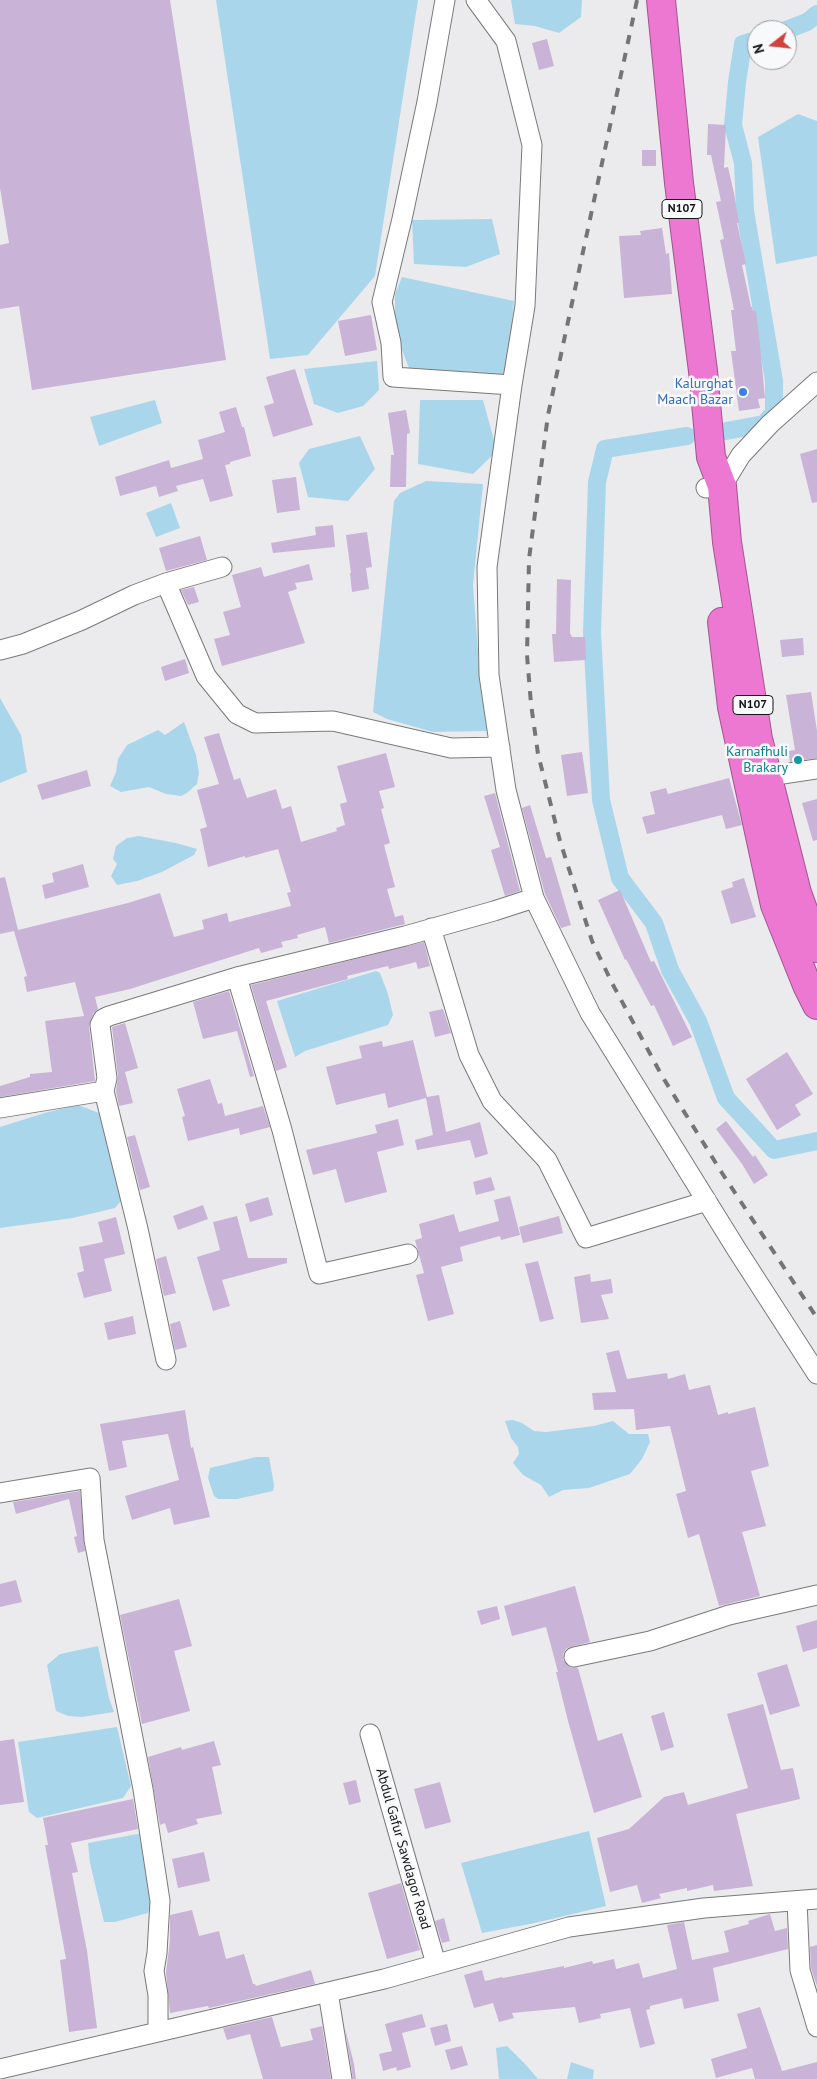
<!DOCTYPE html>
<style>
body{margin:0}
#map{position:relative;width:817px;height:2079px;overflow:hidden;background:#ebebed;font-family:"PT Sans",sans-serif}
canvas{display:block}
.north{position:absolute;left:747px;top:20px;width:50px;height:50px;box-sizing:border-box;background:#f8f9fa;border:1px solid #9c9d9e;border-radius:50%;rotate:254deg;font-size:14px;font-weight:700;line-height:20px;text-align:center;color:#131314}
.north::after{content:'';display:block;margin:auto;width:18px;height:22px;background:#d0413f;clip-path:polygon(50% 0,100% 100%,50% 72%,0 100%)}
</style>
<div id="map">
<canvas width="817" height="2079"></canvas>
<div class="north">N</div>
</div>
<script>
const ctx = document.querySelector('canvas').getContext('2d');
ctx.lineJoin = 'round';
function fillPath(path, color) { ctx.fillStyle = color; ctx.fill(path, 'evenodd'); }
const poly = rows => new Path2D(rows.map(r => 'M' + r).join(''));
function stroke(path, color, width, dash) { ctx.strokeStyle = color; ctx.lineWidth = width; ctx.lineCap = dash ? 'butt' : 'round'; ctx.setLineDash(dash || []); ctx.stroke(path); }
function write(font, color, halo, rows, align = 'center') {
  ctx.font = font + ' "PT Sans",sans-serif'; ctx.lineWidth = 5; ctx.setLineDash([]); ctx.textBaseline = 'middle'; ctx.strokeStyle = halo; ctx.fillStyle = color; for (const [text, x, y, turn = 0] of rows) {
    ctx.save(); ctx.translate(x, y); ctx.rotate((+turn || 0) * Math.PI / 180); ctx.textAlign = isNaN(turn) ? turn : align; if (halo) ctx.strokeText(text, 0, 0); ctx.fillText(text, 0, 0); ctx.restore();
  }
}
const water = poly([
 [216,0,418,0,375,276,308,355,270,359],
 [511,0,582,0,581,17,559,33,535,26,515,24],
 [798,114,817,121,817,256,776,264,758,137],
 [492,219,500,254,466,267,414,264,412,220],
 [402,277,514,301,507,376,409,368,395,332,395,294],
 [377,361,379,390,363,406,338,413,314,404,304,369],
 [155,400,162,423,99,446,90,417],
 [420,400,483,400,497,451,473,474,418,464],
 [360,436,375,469,348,501,308,497,299,463,309,449],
 [426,481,483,484,473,585,481,691,488,731,433,732,387,719,373,712,394,501,400,493],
 [171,503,180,528,156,537,146,513],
 [0,698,21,735,27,772,0,783],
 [184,722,196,755,199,773,197,784,187,793,181,796,166,794,149,787,121,792,110,786,116,772,118,759,127,745,158,730,165,735],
 [139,836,176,843,197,849,194,855,162,872,137,881,117,885,111,876,117,864,113,859,116,846,127,838],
 [376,971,380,973,388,994,393,1015,388,1025,305,1051,295,1057,277,1001],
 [78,1105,99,1113,113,1143,122,1184,121,1201,115,1208,73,1218,0,1228,0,1127,48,1112],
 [513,1420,522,1423,534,1431,546,1432,594,1426,613,1421,629,1434,648,1434,650,1442,642,1459,630,1474,589,1488,563,1490,549,1497,541,1485,523,1475,513,1463,519,1454,518,1447,511,1438,505,1421],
 [256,1457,269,1457,274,1485,273,1491,237,1499,218,1499,214,1496,208,1478,210,1468],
 [98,1646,109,1698,114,1712,82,1717,68,1716,56,1711,47,1665,60,1654],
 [117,1727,131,1786,123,1798,37,1818,29,1812,18,1742],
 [589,1831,606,1906,535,1923,482,1933,461,1863],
 [143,1833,152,1900,148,1913,115,1922,104,1922,90,1863,88,1843],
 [507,2046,526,2065,538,2079,499,2079,496,2048],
 [571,2062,594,2070,593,2079,567,2079]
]);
const canal = poly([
 [786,30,807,22,817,14],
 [726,431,764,424,774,413,774,381,745,211,743,163,733,125,737,82,743,44,757,40],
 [687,436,605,449,597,482,592,632,601,800,620,878,654,923,670,970,698,1021,726,1098,774,1150,817,1141]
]);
const building = poly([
 [0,0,170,0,226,360,32,390,19,306,0,309,0,245,9,243,0,188],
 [547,39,554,66,539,70,532,43],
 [708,124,726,125,724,168,728,167,734,193,739,223,737,223,746,264,742,265,751,307,752,307,753,311,756,311,759,335,765,398,758,399,760,408,739,411,731,351,736,351,731,310,734,310,720,240,724,239,716,202,721,201,711,155,707,155],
 [642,150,656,150,656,166,642,166],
 [662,228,666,254,669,253,672,294,624,298,619,236,641,235,640,231],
 [371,315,377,350,345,356,338,321],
 [295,369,313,425,273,437,264,406,274,403,266,377],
 [236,407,242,427,244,427,251,456,230,462,230,464,225,465,233,496,210,502,203,479,176,486,178,491,159,497,156,486,120,496,115,477,169,460,171,468,203,459,198,440,225,432,219,412],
 [406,410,410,433,407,434,406,487,390,487,391,455,394,455,388,413],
 [817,449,817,502,812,503,800,454],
 [296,477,300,510,277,513,272,480],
 [333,525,335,547,273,553,271,543,316,535,315,527],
 [367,532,372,567,366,568,369,589,352,592,350,573,351,573,346,535],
 [200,536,207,560,166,571,159,548],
 [309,564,313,580,295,583,297,589,288,592,305,643,222,666,214,639,230,635,223,612,241,607,232,575,261,567,264,577],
 [557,579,571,580,570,633,572,637,585,637,586,660,554,662,552,634,556,634],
 [194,587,199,602,188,605,181,590],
 [803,638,804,655,782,657,780,640],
 [185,659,189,673,165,681,161,667],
 [811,692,817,731,817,758,790,762,788,751,795,750,786,695],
 [219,733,234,780,240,778,247,798,276,789,282,809,291,806,301,842,337,831,336,828,345,825,340,804,347,802,337,766,386,753,395,787,379,791,384,808,381,809,390,843,384,845,395,887,387,889,395,917,403,915,405,924,329,943,325,927,297,935,298,938,281,942,283,947,261,953,259,948,130,989,95,997,98,1009,93,1014,89,1026,95,1081,0,1097,0,1086,30,1077,30,1074,52,1072,45,1021,84,1016,75,982,27,992,24,977,27,976,14,931,0,934,0,878,5,877,18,930,128,903,160,893,174,937,204,929,202,920,227,913,229,922,291,906,287,893,291,892,278,849,245,858,245,856,208,867,200,829,207,827,197,790,219,784,204,737],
 [582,752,588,793,567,796,561,755],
 [87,770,91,786,42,800,37,785],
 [729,778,742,825,726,829,722,815,647,834,642,817,655,814,650,792,666,788,668,794],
 [495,793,520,891,505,896,491,850,500,847,484,796],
 [817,799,817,840,813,841,802,803],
 [530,805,546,858,551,857,571,925,561,928,545,894,522,808],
 [83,864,89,887,45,899,42,885,54,882,52,873],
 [744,878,756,917,731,924,721,891,733,887,732,882],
 [620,890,651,962,654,961,692,1037,673,1046,654,1005,651,1006,626,959,625,960,598,900],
 [424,942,430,966,418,969,416,962,389,969,388,966,347,976,348,979,266,1001,287,1067,276,1071,251,985],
 [229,991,254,1076,250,1077,237,1031,203,1039,193,1002],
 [443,1009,451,1033,435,1037,429,1012],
 [125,1023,138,1068,125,1072,133,1103,119,1106,116,1091,118,1077,112,1027],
 [413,1040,427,1097,439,1095,446,1132,480,1122,488,1154,475,1158,470,1140,417,1150,415,1140,433,1135,426,1098,388,1108,385,1093,336,1105,326,1067,362,1058,359,1046,382,1041,383,1047],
 [787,1052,813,1094,795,1105,801,1115,777,1130,746,1079],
 [210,1079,218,1104,222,1103,225,1116,263,1106,270,1127,240,1135,239,1128,188,1141,182,1117,185,1116,177,1089],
 [398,1119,404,1145,377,1152,387,1192,345,1203,336,1169,313,1175,306,1150,377,1133,375,1125],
 [726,1121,753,1157,755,1155,768,1175,754,1184,742,1164,716,1129],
 [135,1135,150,1187,140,1190,127,1137],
 [491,1177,495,1190,476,1195,473,1182],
 [510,1196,520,1235,501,1240,500,1236,460,1247,463,1261,441,1267,454,1314,428,1321,416,1275,424,1273,415,1240,422,1238,419,1224,454,1214,459,1232,499,1221,494,1200],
 [268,1197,273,1215,250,1222,245,1204],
 [203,1205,208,1219,178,1230,173,1216],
 [237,1216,248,1258,287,1258,287,1263,222,1280,230,1306,213,1311,197,1257,220,1250,213,1222],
 [559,1216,563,1233,523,1243,519,1227],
 [116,1217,125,1254,104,1259,112,1291,84,1298,77,1273,84,1271,79,1247,103,1242,98,1222],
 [166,1256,176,1293,164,1296,156,1259],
 [538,1261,554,1319,540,1322,525,1264],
 [590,1274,591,1282,611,1279,613,1293,601,1295,609,1319,581,1323,574,1277],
 [133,1316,136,1334,108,1340,104,1323],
 [180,1321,187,1347,175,1350,170,1324],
 [619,1350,627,1379,667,1373,668,1379,685,1374,689,1390,710,1385,718,1415,728,1412,728,1414,755,1407,769,1466,751,1471,766,1526,742,1532,760,1596,719,1606,699,1534,688,1538,676,1494,686,1491,670,1426,636,1430,634,1409,594,1410,592,1393,616,1392,606,1353],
 [185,1410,191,1448,193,1447,210,1517,174,1525,170,1508,132,1520,125,1496,179,1480,168,1434,122,1441,127,1467,109,1471,100,1424],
 [80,1491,85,1551,78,1553,74,1537,77,1536,69,1499,16,1514,13,1502],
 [16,1580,22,1602,0,1607,0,1584],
 [575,1586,590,1642,567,1648,563,1654,563,1660,570,1667,578,1668,598,1741,622,1733,642,1797,594,1813,568,1721,556,1672,558,1672,546,1627,512,1636,504,1606],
 [179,1599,192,1646,174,1651,190,1711,142,1724,120,1615],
 [497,1606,500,1619,481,1625,477,1611],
 [817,1620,817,1648,803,1652,796,1626],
 [787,1664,800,1706,770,1715,757,1673],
 [763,1704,781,1770,793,1768,800,1799,736,1814,753,1886,714,1891,713,1885,687,1891,687,1888,659,1894,661,1898,642,1903,637,1885,610,1892,597,1838,629,1829,664,1797,684,1792,688,1805,748,1788,727,1714],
 [664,1712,674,1747,661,1751,651,1716],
 [14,1739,24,1802,0,1805,0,1741],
 [214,1741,221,1765,212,1767,222,1814,196,1819,198,1824,168,1833,165,1823,160,1825,148,1757,181,1747,182,1750],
 [356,1780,361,1802,349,1805,343,1783],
 [440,1782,451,1822,425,1829,414,1789],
 [133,1799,138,1829,71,1843,78,1872,72,1873,87,1951,97,2028,69,2032,60,1960,66,1959,45,1845,48,1845,43,1818],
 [204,1852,210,1881,178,1888,172,1859],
 [401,1883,420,1950,387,1959,368,1893],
 [192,1910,199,1936,219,1931,226,1959,244,1954,253,1984,255,1984,256,1986,311,1970,315,1984,209,2008,208,2006,170,2013,166,1972,170,1941,170,1915],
 [770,1914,775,1931,787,1928,788,1949,713,1968,719,2001,684,2009,682,1998,650,2006,650,2009,646,2010,655,2044,640,2048,630,2008,600,2014,601,2018,579,2023,575,2007,512,2013,514,2018,499,2022,493,2003,474,2008,464,1975,482,1970,485,1981,502,1977,503,1978,564,1966,564,1968,592,1961,593,1964,614,1959,616,1969,639,1963,643,1978,677,1969,667,1925,684,1922,692,1960,729,1952,724,1931,749,1924,748,1921],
 [444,1918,450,1941,442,1943,435,1921],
 [817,1945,817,1986,811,1968,810,1947],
 [760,2007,782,2071,817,2062,817,2079,755,2079,752,2068,716,2078,711,2059,747,2048,737,2014],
 [422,2014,426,2027,402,2033,411,2067,397,2071,396,2067,383,2071,379,2054,392,2051,385,2024],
 [272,2017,281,2047,313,2040,310,2029,322,2026,331,2079,263,2079,250,2034,227,2040,223,2028],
 [447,2024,451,2041,435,2046,430,2028],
 [345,2028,354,2064,356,2079,353,2079],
 [462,2046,468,2065,451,2070,445,2050]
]);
const minor = poly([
 [476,0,506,41,532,145,525,306,512,385],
 [706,488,722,486,741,455,770,424,817,382],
 [166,583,222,567],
 [0,650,23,644,82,620,134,595,166,583,206,676,237,714,255,723,333,721,451,748,500,747],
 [756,778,817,769],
 [534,898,590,1013,737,1250,817,1374],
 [431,928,469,1055,492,1101,547,1160,586,1238,707,1201],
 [237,977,282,1130,319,1274,408,1254],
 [104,1091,138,1229,166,1360],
 [0,1108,104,1091,107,1078,100,1025,103,1019,109,1016,237,977,405,936,494,911,534,898,506,790,489,675,487,567,512,385,393,377,391,343,382,302,402,219,427,102,445,0],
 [0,1493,90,1478,94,1540,143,1789,160,1901,157,1953,154,1971,158,1995,158,2032],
 [574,1657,650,1641,729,1615,817,1595],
 [370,1734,436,1964],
 [797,1901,800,1970,817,2027],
 [328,1992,342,2079],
 [0,2069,384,1979,569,1927,704,1908,817,1899]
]);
const highway = poly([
 [661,0,679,183,703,371,711,457,722,486,727,542,758,739,797,893,817,948],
 [722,622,732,707,775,905,807,985,817,1005]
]);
const rail = poly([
 [637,0,548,415,529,559,527,655,531,704,538,754,560,841,592,941,612,983,662,1076,722,1173,817,1318]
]);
const markers = [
 [743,392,5,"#3f7fe0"],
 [798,760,5,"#0f9aa8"]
];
const shields = [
 [682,209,40],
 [753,705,40]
];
const shieldNames = [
 ["N107",682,209],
 ["N107",753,705]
];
const shopNames = [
 ["Kalurghat",733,384],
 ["Maach Bazar",733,400]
];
const cultureNames = [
 ["Karnafhuli",788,752],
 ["Brakary",788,768]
];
const streetNames = [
 ["Abdul Gafur Sawdagor Road",403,1849,74]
];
fillPath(water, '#aad6ec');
stroke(canal, '#aad6ec', 18);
fillPath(building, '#c9b3d7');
stroke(minor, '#79797a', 21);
stroke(highway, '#a05590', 30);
stroke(minor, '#fff', 19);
stroke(highway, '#ec78d2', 28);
stroke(rail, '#747476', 4, [9, 9]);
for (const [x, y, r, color] of markers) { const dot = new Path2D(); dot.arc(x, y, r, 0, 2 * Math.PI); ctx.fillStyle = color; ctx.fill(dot); stroke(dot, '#f8f9fa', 2); }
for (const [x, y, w] of shields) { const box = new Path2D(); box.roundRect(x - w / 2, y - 9.5, w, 19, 4); ctx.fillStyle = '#f8f9fa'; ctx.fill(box); stroke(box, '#131314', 1); }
write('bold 12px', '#131314', null, shieldNames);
write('14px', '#366cbe', '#f8f9fa', shopNames, 'right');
write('14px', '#0d838f', '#f8f9fa', cultureNames, 'right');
write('14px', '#131314', '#f8f9fa', streetNames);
</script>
